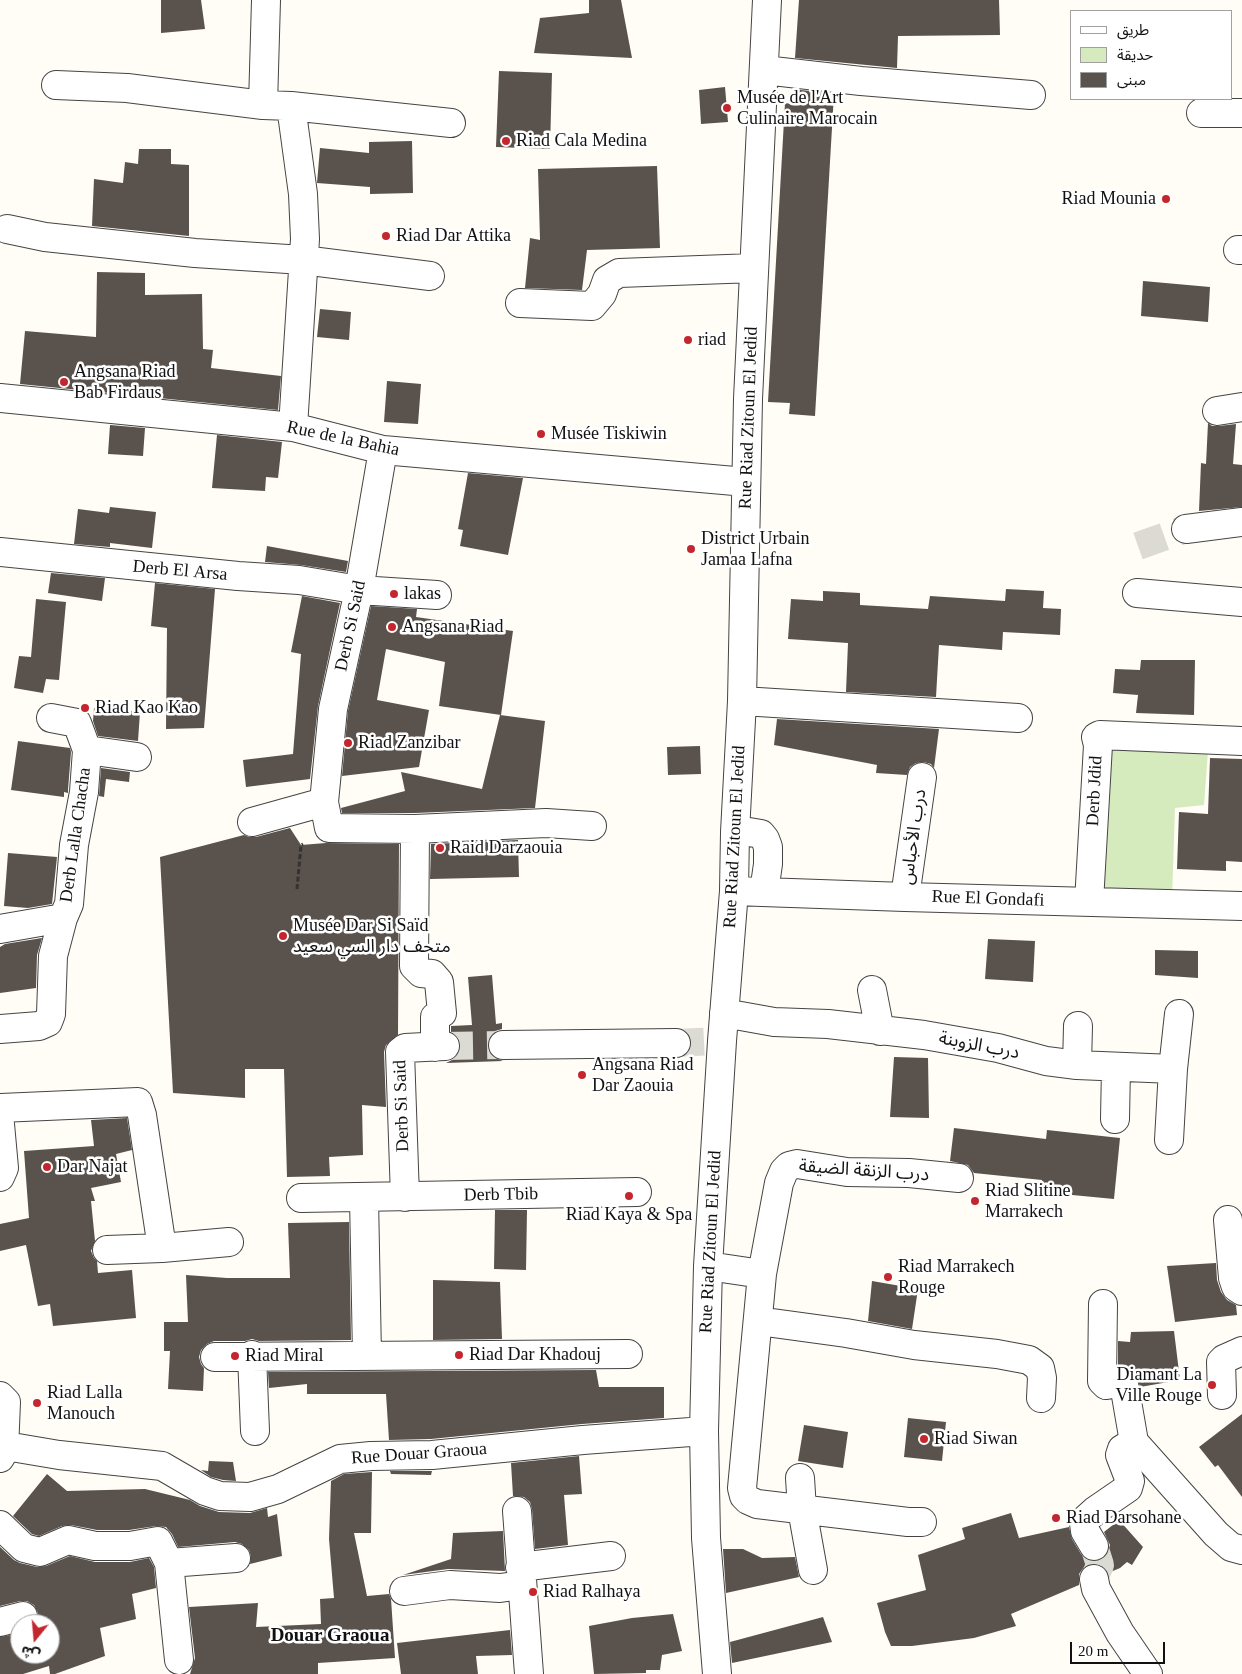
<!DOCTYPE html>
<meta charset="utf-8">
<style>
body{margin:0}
#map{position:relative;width:1242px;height:1674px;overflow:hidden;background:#fffdf5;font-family:"Times New Roman","Noto Sans Arabic",serif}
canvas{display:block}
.legend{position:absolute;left:1070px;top:10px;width:162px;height:90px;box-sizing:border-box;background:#fff;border:1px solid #a0a0a0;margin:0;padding:6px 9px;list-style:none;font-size:15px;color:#111}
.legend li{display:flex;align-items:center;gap:10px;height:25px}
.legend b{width:25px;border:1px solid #a0a0a0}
.north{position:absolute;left:10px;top:1614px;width:50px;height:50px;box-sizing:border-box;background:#fff;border:1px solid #a0a0a0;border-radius:50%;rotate:197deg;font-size:14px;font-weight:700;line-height:20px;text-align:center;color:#111}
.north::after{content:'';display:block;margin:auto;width:18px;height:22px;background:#c4262e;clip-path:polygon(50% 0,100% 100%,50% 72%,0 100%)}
.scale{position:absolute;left:1070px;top:1642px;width:95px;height:22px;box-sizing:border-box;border:2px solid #111;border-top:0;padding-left:6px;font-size:15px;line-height:18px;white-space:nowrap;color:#111;-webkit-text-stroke:4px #fff;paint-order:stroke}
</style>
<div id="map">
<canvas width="1242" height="1674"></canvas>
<ul class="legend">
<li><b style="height:6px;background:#fff"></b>طريق</li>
<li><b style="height:14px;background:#d5ebbd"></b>حديقة</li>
<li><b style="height:14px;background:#5a524d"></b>مبنى</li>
</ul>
<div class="north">ش</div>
<div class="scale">20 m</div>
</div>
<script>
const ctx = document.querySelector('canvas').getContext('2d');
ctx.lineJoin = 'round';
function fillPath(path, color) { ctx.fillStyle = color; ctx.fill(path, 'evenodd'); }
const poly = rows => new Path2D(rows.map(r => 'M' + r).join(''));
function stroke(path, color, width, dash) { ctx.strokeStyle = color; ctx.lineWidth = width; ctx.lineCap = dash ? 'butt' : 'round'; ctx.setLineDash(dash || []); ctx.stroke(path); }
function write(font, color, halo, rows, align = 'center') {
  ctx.font = font + ' "Times New Roman","Noto Sans Arabic",serif'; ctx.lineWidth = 5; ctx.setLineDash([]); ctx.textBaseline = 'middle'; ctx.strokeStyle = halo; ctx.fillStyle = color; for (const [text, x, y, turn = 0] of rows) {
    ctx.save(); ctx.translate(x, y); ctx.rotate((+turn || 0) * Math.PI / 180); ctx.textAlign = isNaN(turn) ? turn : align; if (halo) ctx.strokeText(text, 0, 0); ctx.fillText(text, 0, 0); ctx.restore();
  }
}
const green = poly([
 [1103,745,1208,751,1204,805,1175,808,1172,899,1092,898]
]);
const building = poly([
 [161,0,201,0,205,29,161,33],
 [589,0,621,0,632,58,534,53,540,18,589,13],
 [799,0,999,0,1000,35,898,36,897,68,795,58],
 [499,71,552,73,550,149,496,147],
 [725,87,728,122,701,124,699,90],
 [793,89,834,94,815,416,789,414,790,403,768,402,785,103,792,104],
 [412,141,413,193,370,194,370,187,317,183,320,148,369,153,369,142],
 [139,149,171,149,171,164,189,165,189,236,92,226,94,179,123,183,125,162,138,164],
 [657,166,660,248,587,250,582,290,525,288,530,238,540,240,538,169],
 [97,272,145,273,145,295,202,294,203,349,213,350,211,368,281,376,278,410,20,384,25,331,96,337],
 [1143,281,1210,287,1208,322,1141,316],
 [320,309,351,312,349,340,317,337],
 [387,381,421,384,418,424,384,422],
 [1208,423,1212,426,1219,426,1236,424,1233,464,1242,465,1242,507,1199,511,1201,463,1206,464],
 [110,425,145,428,143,456,108,454],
 [217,435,282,442,278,478,266,477,265,491,212,488],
 [468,473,523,478,508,555,460,546,463,530,458,529],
 [110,507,156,512,152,548,110,543,110,547,74,544,78,509,109,513],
 [267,546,348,561,346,572,301,565,265,562],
 [51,573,105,578,102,601,48,593],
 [155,583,215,589,204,728,166,729,167,628,151,626],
 [1006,589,1044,591,1043,608,1061,609,1060,635,1003,632,1002,650,939,645,936,697,846,692,848,643,788,639,791,599,823,601,823,591,860,593,860,605,928,609,930,596,1005,601],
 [302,596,340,603,318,706,310,779,246,787,243,760,293,754,301,654,291,652],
 [36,599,66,602,59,680,46,679,43,693,14,688,19,656,31,657],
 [371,606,417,609,416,617,513,631,501,715,439,706,445,662,386,649,377,700,429,710,419,767,342,776,348,711],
 [1141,660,1195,660,1194,715,1136,713,1138,695,1113,693,1115,669,1140,670],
 [94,708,140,712,138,741,98,736,93,721],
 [500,715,545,721,535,808,415,813,342,813,341,808,405,791,401,772,482,789],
 [777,719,939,729,934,768,931,764,924,762,916,763,910,767,907,775,876,773,877,765,774,745],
 [18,741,70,748,71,752,68,790,68,793,64,792,64,797,11,790],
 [700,746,701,774,668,775,667,747],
 [1210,758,1242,759,1242,862,1226,861,1226,871,1177,869,1179,812,1208,814],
 [101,768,130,772,129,782,106,779,104,797,99,796],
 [290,828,301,845,326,843,399,844,398,1035,386,1045,384,1052,386,1107,362,1105,363,1155,329,1157,330,1176,287,1177,284,1069,245,1069,245,1098,173,1093,160,857,244,835,249,837,256,837],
 [518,840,519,877,430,879,431,844],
 [8,853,57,857,52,904,28,908,4,906],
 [42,938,37,955,36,988,0,993,0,947,5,944],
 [988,939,1035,941,1033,982,985,979],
 [1155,950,1198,951,1198,978,1155,975],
 [492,975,496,1024,502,1023,502,1029,495,1031,490,1037,487,1046,489,1053,495,1058,503,1061,446,1063,454,1059,459,1054,461,1046,458,1037,451,1032,451,1026,472,1025,468,977],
 [894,1057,928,1058,929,1118,890,1117],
 [127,1118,132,1150,116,1154,121,1182,91,1188,95,1201,91,1201,95,1241,91,1251,94,1258,97,1261,98,1273,132,1270,136,1318,53,1326,50,1304,38,1306,26,1245,0,1251,0,1224,29,1218,24,1151,94,1146,91,1120],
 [954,1128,1046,1139,1047,1130,1120,1138,1114,1199,1041,1192,1042,1180,974,1173,968,1165,950,1161],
 [495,1210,527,1210,526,1270,494,1269],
 [349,1222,351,1340,259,1341,252,1339,245,1341,214,1341,207,1344,201,1350,199,1357,201,1364,204,1368,203,1391,168,1389,170,1351,164,1351,164,1322,188,1322,186,1275,227,1278,290,1278,288,1223],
 [1216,1263,1217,1280,1221,1292,1227,1300,1236,1305,1237,1315,1175,1322,1167,1266],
 [433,1280,500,1282,502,1339,433,1340],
 [872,1281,918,1289,912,1329,868,1321],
 [1174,1331,1180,1380,1140,1387,1137,1376,1133,1371,1124,1367,1118,1367,1118,1341,1130,1342,1131,1332],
 [596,1370,599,1387,664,1387,664,1418,582,1424,431,1439,389,1440,386,1394,307,1394,307,1384,269,1388,268,1372],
 [1242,1414,1242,1497,1218,1465,1215,1467,1199,1447],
 [908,1418,946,1422,942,1461,904,1457],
 [804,1425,848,1432,843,1468,798,1461],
 [579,1456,582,1494,564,1495,568,1545,535,1549,532,1509,530,1502,524,1497,513,1496,511,1463],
 [209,1461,233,1462,236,1481,223,1480,211,1477,201,1470,208,1471],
 [390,1471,432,1471,431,1475,391,1474],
 [372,1472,371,1533,354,1533,367,1596,389,1594,391,1599,395,1658,318,1663,318,1674,190,1674,195,1658,189,1607,258,1603,256,1627,321,1624,320,1599,334,1598,329,1539,331,1481,344,1474],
 [47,1474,67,1491,145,1489,190,1500,200,1506,219,1512,250,1513,267,1508,268,1517,277,1514,282,1556,250,1564,251,1556,249,1550,242,1544,235,1542,178,1547,172,1534,166,1527,156,1526,129,1530,97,1530,71,1525,62,1526,39,1536,32,1534,13,1516],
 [1011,1513,1019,1538,1069,1527,1072,1539,1081,1554,1087,1560,1095,1562,1102,1559,1107,1554,1110,1545,1104,1532,1119,1520,1143,1547,1132,1565,1127,1562,1120,1568,1108,1573,1105,1568,1099,1564,1090,1564,1084,1567,1079,1574,1079,1585,1011,1614,1016,1626,974,1638,912,1646,891,1646,885,1632,877,1603,926,1590,918,1555,965,1539,962,1528],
 [503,1531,505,1571,448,1569,403,1575,451,1559,453,1533],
 [0,1547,14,1560,20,1563,37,1567,46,1566,70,1556,95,1562,130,1562,149,1558,154,1567,156,1588,132,1594,136,1619,100,1628,105,1656,55,1674,50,1674,49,1666,23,1674,0,1674,0,1637,20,1633,20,1654,50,1654,50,1624,36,1624,38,1620,38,1613,34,1605,27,1601,20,1601,0,1606],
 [723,1549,743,1549,762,1558,795,1557,799,1577,726,1593],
 [673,1614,682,1651,662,1655,660,1670,646,1670,646,1673,594,1674,589,1626,632,1618],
 [823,1617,832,1642,732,1663,730,1642],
 [510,1630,512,1655,476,1656,478,1674,401,1674,397,1643]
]);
const minorTunnel = poly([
 [1138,546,1186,529],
 [676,1043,717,1041],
 [445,1046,503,1045],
 [1094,1546,1100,1565,1094,1579]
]);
const path = poly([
 [297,889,301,845,303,844]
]);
const minor = poly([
 [764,70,861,81,1031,95],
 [56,85,127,88,263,105,291,106,451,123],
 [263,105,266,0],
 [291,106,303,194,305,239,293,427],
 [1201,113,1242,113],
 [7,229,45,237,195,253,303,260,430,276],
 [1238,250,1242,250],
 [520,303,592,306,602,294,607,280,619,273,754,268],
 [0,398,293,427,383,450,746,482],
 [1217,411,1242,407],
 [383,450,359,590,333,709,324,802,329,828,415,829,414,966,421,973,432,974,439,982,442,1013,435,1017,435,1047],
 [1186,529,1242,522],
 [0,552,238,576,299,580,359,590,437,595],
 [1137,593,1242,602],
 [742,701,1018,718],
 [87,750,137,757],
 [252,822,324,802],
 [415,829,546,823,592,826],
 [735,832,749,832,761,834,765,839,768,847,768,864,764,892],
 [734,891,905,897,1242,906],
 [905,897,922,777],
 [1089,902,1098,745,1096,737,1100,735,1242,741],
 [0,929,63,918,69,904,74,845,84,792,87,750,77,723,51,718],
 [872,990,880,1031],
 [724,1013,774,1022,828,1024,924,1035,998,1048,1046,1061,1077,1065,1173,1069],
 [0,1029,39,1026,48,1022,51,1014,53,956,63,918],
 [503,1045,676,1043],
 [1077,1065,1078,1026],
 [0,1108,138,1102,142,1115,162,1248],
 [1115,1119,1116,1067],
 [0,1124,4,1168,0,1177],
 [1169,1140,1173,1069,1179,1014],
 [364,1197,367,1356],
 [405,1197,400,1052,405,1048,445,1046],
 [301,1198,637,1192],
 [1228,1220,1233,1278,1236,1287,1242,1291],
 [107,1250,162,1248,229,1242],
 [708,1266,762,1274],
 [758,1321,846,1333,914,1345,997,1354,1029,1360,1040,1368,1042,1378,1041,1398],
 [252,1355,255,1431],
 [215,1357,628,1354],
 [1222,1395,1221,1362,1224,1359,1242,1351],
 [0,1396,6,1402,4,1451,0,1458],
 [1134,1442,1216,1534,1231,1547,1242,1550],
 [0,1445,59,1455,162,1466,205,1491,220,1496,250,1497,278,1489,340,1459,371,1456,432,1455,583,1440,704,1431],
 [800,1478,802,1509,813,1570],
 [517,1511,529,1674],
 [922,1522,908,1522,757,1504,748,1500,744,1496,742,1488,762,1274,779,1183,784,1171,789,1166,797,1164,847,1172,909,1173,959,1178],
 [0,1525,24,1548,40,1552,68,1540,95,1546,130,1546,158,1541,169,1563,179,1660],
 [1094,1546,1085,1531,1084,1523,1086,1519,1096,1510,1128,1488,1130,1481,1120,1455,1122,1449,1134,1442,1124,1384,1121,1382,1106,1385,1102,1381,1103,1304],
 [169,1563,236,1558],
 [520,1567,611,1556],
 [1094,1579,1096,1589,1120,1633,1148,1674],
 [404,1591,450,1585,500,1588,522,1585],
 [0,1622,23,1616],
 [717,1674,706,1538,704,1431,708,1266,722,1041,734,891,735,832,742,701,748,399,767,0]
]);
const markers = [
 [727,108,5,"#c4262e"],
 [506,141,5,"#c4262e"],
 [1166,199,5,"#c4262e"],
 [386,236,5,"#c4262e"],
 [688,340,5,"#c4262e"],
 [64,382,5,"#c4262e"],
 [541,434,5,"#c4262e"],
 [691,549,5,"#c4262e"],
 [394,594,5,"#c4262e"],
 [392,627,5,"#c4262e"],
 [85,708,5,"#c4262e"],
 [348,743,5,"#c4262e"],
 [440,848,5,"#c4262e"],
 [283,936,5,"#c4262e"],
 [582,1075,5,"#c4262e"],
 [47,1167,5,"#c4262e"],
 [629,1196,5,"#c4262e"],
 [975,1201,5,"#c4262e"],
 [888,1277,5,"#c4262e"],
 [459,1355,5,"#c4262e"],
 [235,1356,5,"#c4262e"],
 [1212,1385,5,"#c4262e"],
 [37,1403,5,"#c4262e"],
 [924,1439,5,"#c4262e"],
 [1056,1518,5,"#c4262e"],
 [533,1592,5,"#c4262e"]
];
const poiNames = [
 ["Musée de l'Art",737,98],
 ["Culinaire Marocain",737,119],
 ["Riad Cala Medina",516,141],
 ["Riad Mounia",1156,199,"right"],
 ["Riad Dar Attika",396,236],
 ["riad",698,340],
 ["Angsana Riad",74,372],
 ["Bab Firdaus",74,393],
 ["Musée Tiskiwin",551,434],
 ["District Urbain",701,539],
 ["Jamaa Lafna",701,560],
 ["lakas",404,594],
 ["Angsana Riad",402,627],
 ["Riad Kao Kao",95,708],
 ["Riad Zanzibar",358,743],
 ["Raid Darzaouia",450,848],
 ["Musée Dar Si Saïd",293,926],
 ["متحف دار السي سعيد",293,947],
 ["Angsana Riad",592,1065],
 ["Dar Zaouia",592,1086],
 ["Dar Najat",57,1167],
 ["Riad Slitine",985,1191],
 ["Marrakech",985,1212],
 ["Riad Kaya & Spa",629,1215,"center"],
 ["Riad Marrakech",898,1267],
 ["Rouge",898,1288],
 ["Riad Dar Khadouj",469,1355],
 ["Riad Miral",245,1356],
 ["Diamant La",1202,1375,"right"],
 ["Ville Rouge",1202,1396,"right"],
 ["Riad Lalla",47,1393],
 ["Manouch",47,1414],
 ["Riad Siwan",934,1439],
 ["Riad Darsohane",1066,1518],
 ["Riad Ralhaya",543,1592]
];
const streetNames = [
 ["Rue Riad Zitoun El Jedid",749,418,-88],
 ["Rue de la Bahia",343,439,12],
 ["Derb El Arsa",180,571,5],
 ["Derb Si Said",351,626,-78],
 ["Derb Jdid",1095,791,-87],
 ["Derb Lalla Chacha",76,835,-82],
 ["Rue Riad Zitoun El Jedid",735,837,-87],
 ["درب الأحباس",914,837,-82],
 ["Rue El Gondafi",988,899,2],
 ["درب الزوبنة",979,1046,11],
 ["Derb Si Said",402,1106,-92],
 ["درب الزنقة الضيقة",864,1171,4],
 ["Derb Tbib",501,1195,-1],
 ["Rue Riad Zitoun El Jedid",711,1242,-87],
 ["Rue Douar Graoua",419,1454,-4]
];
const neighbourhoodNames = [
 ["Douar Graoua",330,1636]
];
fillPath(green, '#d5ebbd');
fillPath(building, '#5a524d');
stroke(minorTunnel, '#dbdad3', 28, [28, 14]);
stroke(minor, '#444', 30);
stroke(path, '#333', 3, [5, 2.5]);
stroke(minor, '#fff', 28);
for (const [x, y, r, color] of markers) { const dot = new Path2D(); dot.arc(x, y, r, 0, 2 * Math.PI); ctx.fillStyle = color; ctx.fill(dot); stroke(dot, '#fff', 2); }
write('18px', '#111', '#fff', poiNames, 'left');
write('18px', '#111', '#fff', streetNames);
write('bold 19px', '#111', '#fff', neighbourhoodNames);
</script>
